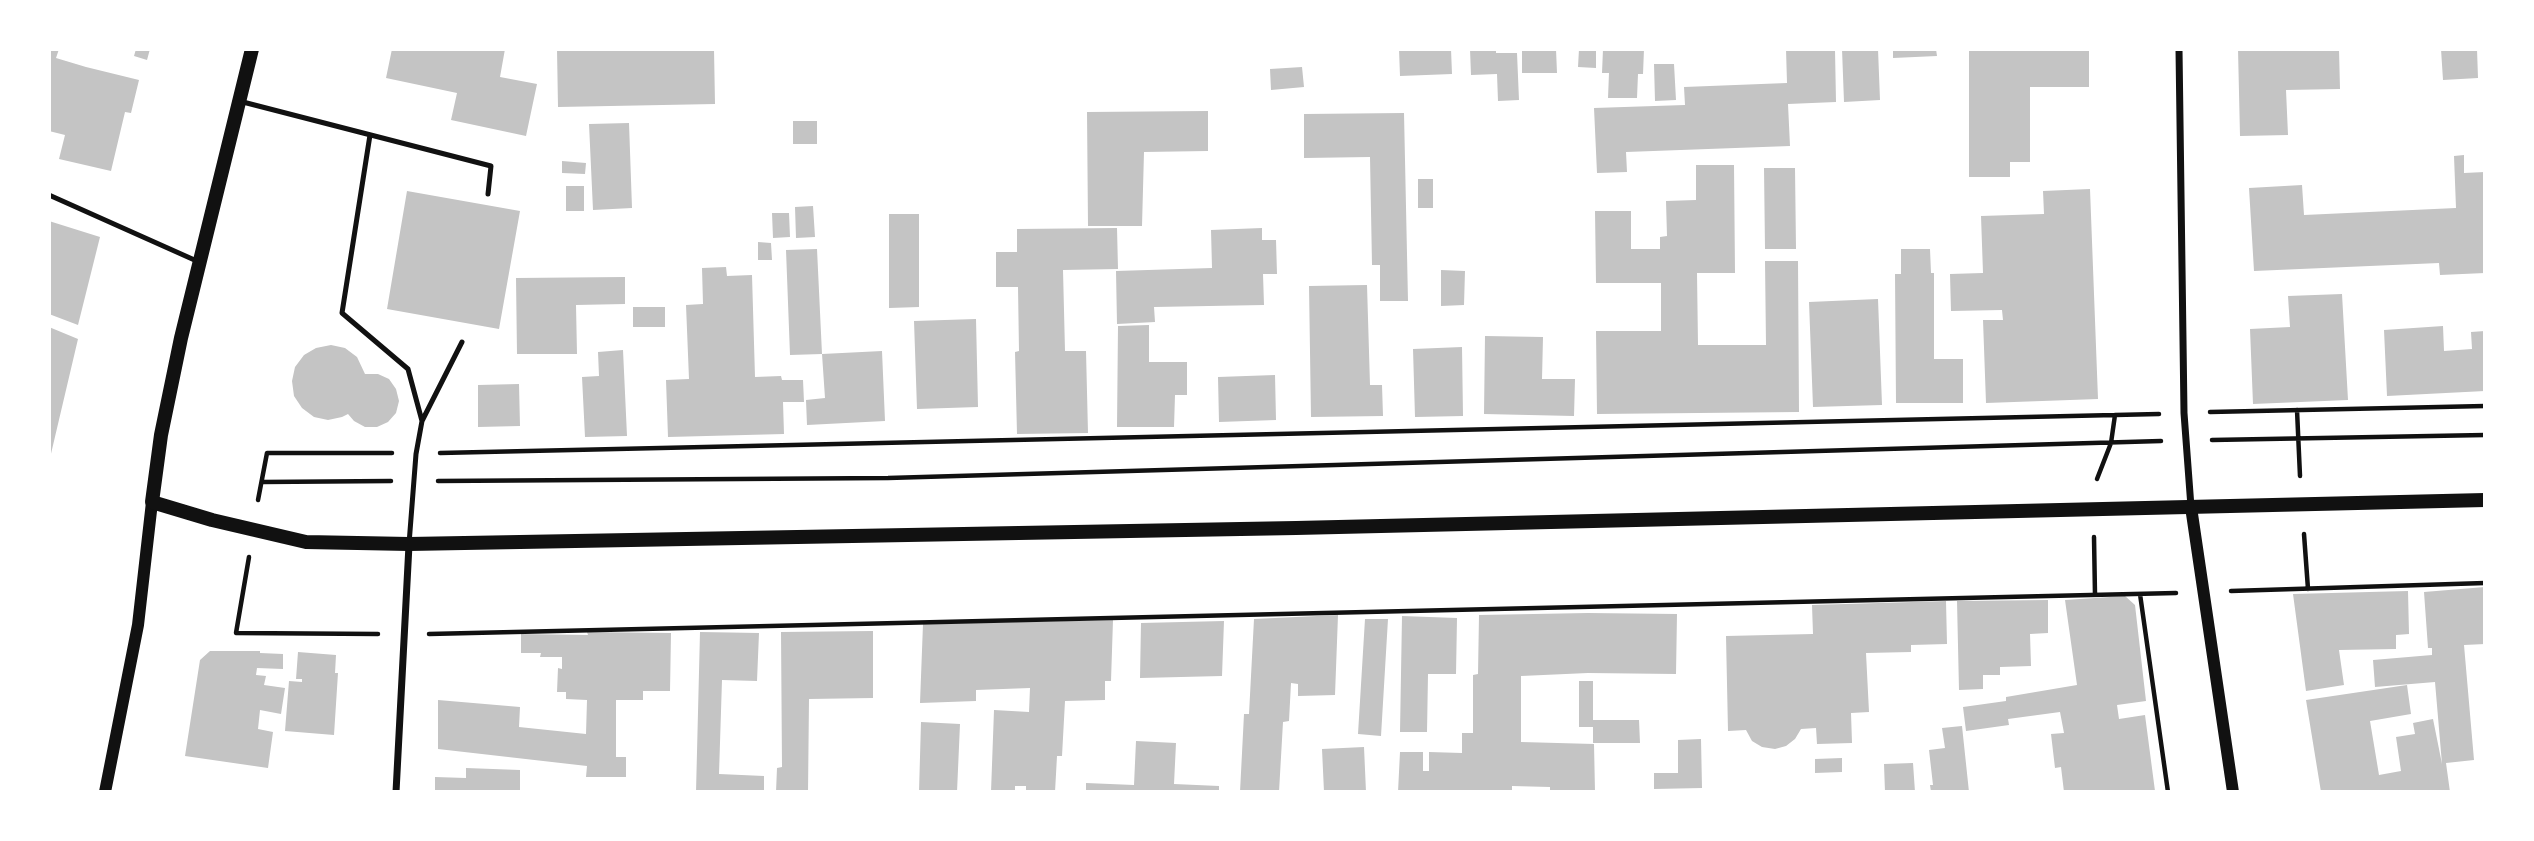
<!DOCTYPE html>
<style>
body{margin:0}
#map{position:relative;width:2534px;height:841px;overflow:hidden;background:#fff;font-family:Bitter,serif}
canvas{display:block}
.frame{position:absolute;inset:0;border:51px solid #fff;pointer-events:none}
</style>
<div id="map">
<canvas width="2534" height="841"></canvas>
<div class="frame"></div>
</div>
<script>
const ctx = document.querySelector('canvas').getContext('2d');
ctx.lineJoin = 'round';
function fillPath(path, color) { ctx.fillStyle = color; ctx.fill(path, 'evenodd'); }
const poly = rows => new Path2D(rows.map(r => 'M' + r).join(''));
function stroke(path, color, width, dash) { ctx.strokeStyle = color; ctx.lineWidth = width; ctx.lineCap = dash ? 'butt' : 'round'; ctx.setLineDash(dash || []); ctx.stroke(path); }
const building = poly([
 [49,49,59,49,56,58,86,67,139,80,131,113,125,112,111,171,59,159,65,135,49,131],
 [136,49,150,49,147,60,134,56],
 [392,49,505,49,500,77,537,84,526,136,451,120,457,93,386,78],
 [557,49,714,49,715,104,558,107],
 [1399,49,1451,49,1452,74,1400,76],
 [1470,49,1496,49,1496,53,1517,53,1519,100,1498,101,1497,74,1471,75],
 [1522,49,1556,49,1557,73,1522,73],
 [1579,49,1596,49,1596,68,1578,67],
 [1603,49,1644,49,1643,74,1638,74,1637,98,1608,98,1609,73,1602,73],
 [1786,49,1835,50,1836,102,1788,104,1790,146,1626,152,1627,172,1597,173,1594,108,1685,105,1684,87,1787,83],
 [1842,49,1878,49,1880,100,1844,102],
 [1893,49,1936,49,1937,56,1893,58],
 [1969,49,2089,49,2089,87,2030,87,2030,162,2010,162,2010,177,1969,177],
 [2238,49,2339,49,2340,89,2286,90,2288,135,2240,136],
 [2441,49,2477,49,2478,78,2443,80],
 [1654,64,1674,64,1676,100,1655,101],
 [1302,67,1304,87,1271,90,1270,69],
 [1208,111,1208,151,1144,152,1142,226,1088,226,1087,112],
 [1404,113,1408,301,1380,301,1380,265,1372,265,1370,157,1304,158,1304,114],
 [793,121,817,121,817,144,793,144],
 [629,123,632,208,593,210,589,124],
 [2464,155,2464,173,2485,172,2485,273,2440,275,2439,263,2254,271,2249,188,2302,185,2304,215,2456,208,2454,156],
 [562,161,586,163,585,174,562,173],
 [1696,165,1734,165,1735,273,1697,273,1698,345,1766,345,1765,261,1798,261,1799,412,1597,414,1596,331,1661,331,1661,283,1596,283,1595,211,1631,211,1631,249,1660,249,1660,237,1667,236,1666,201,1696,200],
 [1764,168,1795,168,1796,249,1765,249],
 [1418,179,1433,179,1433,208,1418,208],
 [566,186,584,186,584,211,566,211],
 [2090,189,2098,399,1986,403,1983,320,2003,320,2002,310,1951,311,1950,274,1983,273,1981,216,2044,214,2043,191],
 [407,191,520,211,499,329,387,309],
 [813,206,815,237,796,238,795,207],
 [772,213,789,213,790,237,773,238],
 [889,214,919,214,919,307,889,308],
 [49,221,100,237,78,325,49,314],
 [1117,228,1118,269,1063,270,1065,351,1086,351,1088,433,1017,434,1015,352,1019,351,1018,287,996,287,996,252,1017,252,1017,229],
 [1262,228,1262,240,1276,240,1277,274,1263,274,1264,305,1154,307,1155,322,1117,324,1116,271,1212,268,1211,230],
 [758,242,771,243,772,260,758,260],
 [817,249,822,354,790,355,786,250],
 [1901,249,1930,249,1931,273,1934,273,1934,359,1963,359,1963,403,1896,403,1895,274,1901,274],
 [726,267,727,276,752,275,755,377,781,376,782,380,803,380,804,402,783,402,784,434,668,437,666,380,689,379,686,305,703,304,702,268],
 [1441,270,1465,271,1464,305,1441,306],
 [625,277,625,304,576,305,577,354,517,354,516,278],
 [1367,285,1370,385,1382,385,1383,416,1311,417,1309,286],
 [2342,294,2348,400,2253,404,2250,329,2290,327,2288,296],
 [1878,299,1882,405,1813,407,1809,302],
 [633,307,665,307,665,327,633,327],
 [976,319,978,407,917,409,914,321],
 [1149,325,1149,362,1187,362,1187,395,1175,395,1174,427,1117,427,1118,326],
 [2443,326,2444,351,2472,349,2471,332,2485,331,2485,391,2387,396,2384,330],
 [49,327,78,339,50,458,49,458],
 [1485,336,1543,337,1542,379,1575,379,1574,416,1484,414],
 [331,345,345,348,357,357,365,374,378,374,389,379,396,389,399,401,396,413,388,422,377,427,365,427,354,421,348,414,342,417,328,420,314,417,302,408,294,396,292,381,295,367,304,355,316,348],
 [1462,347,1463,416,1415,417,1413,349],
 [623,350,627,436,585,437,582,377,599,376,598,352],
 [882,351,885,421,807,425,806,400,825,398,822,354],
 [1275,375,1276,420,1219,422,1218,377],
 [519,384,520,426,478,427,478,385],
 [2485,587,2485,644,2464,645,2474,760,2446,763,2450,792,2321,792,2306,700,2407,685,2411,714,2370,721,2379,775,2401,771,2396,737,2415,734,2413,723,2433,719,2442,764,2435,682,2375,687,2373,660,2432,655,2432,648,2428,648,2424,592],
 [2408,591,2409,634,2396,635,2396,649,2339,650,2344,685,2306,691,2293,594],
 [2125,596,2135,605,2146,701,2117,705,2119,719,2145,715,2155,791,2064,792,2061,767,2055,768,2051,734,2064,733,2060,712,2008,719,2009,725,1966,731,1963,707,2006,701,2006,697,2077,685,2065,600],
 [2048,600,2048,633,2030,634,2031,666,2000,667,2000,675,1983,675,1983,689,1959,690,1957,601],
 [1946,601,1947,644,1911,645,1911,652,1866,653,1869,712,1851,713,1852,743,1817,744,1816,728,1801,729,1795,739,1786,746,1775,749,1762,747,1752,741,1746,730,1728,731,1726,636,1813,634,1812,605],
 [1588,613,1677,614,1676,674,1588,673,1521,676,1521,742,1594,744,1595,792,1550,792,1550,787,1512,786,1512,792,1398,792,1400,752,1423,752,1423,771,1429,771,1429,752,1462,753,1462,733,1473,733,1473,675,1478,674,1479,615],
 [1338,615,1335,695,1298,696,1298,684,1291,683,1289,721,1283,722,1279,792,1240,792,1244,714,1249,714,1254,619],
 [1402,616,1457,618,1456,674,1428,674,1427,732,1400,732],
 [1365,619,1388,619,1381,736,1358,734],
 [1113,620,1111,681,1105,681,1105,700,1065,701,1062,756,1057,756,1055,792,1026,792,1026,786,1015,786,1015,792,991,792,994,710,1029,712,1030,688,976,690,976,701,920,703,923,624],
 [1224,621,1222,676,1140,678,1141,623],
 [873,631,873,698,809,699,808,792,776,792,777,768,782,767,781,632],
 [587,632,671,633,670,691,643,691,643,700,616,700,616,757,626,757,626,777,586,777,587,766,438,749,438,700,520,707,519,727,586,734,587,700,566,699,566,692,557,692,558,668,562,669,562,657,540,657,541,653,521,653,521,634,588,635],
 [700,632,759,633,757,681,722,680,719,774,764,776,764,792,696,792],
 [210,651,260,651,260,653,283,654,283,669,257,668,256,675,266,676,264,685,285,688,281,714,260,710,258,729,273,732,268,768,185,756,200,660],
 [298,652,336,655,335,673,338,673,334,735,285,731,289,681,302,682,302,679,296,679],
 [1579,681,1593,681,1593,720,1639,720,1640,743,1593,743,1593,727,1579,727],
 [921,722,960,724,957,792,919,792],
 [1962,726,1969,792,1931,792,1930,785,1933,785,1929,750,1945,748,1942,728],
 [1701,739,1702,788,1654,789,1654,773,1678,773,1678,740],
 [1136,741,1176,743,1174,784,1219,786,1219,792,1086,792,1086,783,1134,785],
 [1364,747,1366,792,1324,792,1322,749],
 [1842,758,1842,772,1815,773,1815,759],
 [1913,763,1915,792,1885,792,1884,764],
 [466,768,520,770,520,792,435,792,435,777,466,778]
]);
const path = poly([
 [2297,410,2300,476],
 [2210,412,2485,406],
 [2212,440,2485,435],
 [440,453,2159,414],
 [2097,479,2111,443,2115,415],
 [438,481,888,478,2161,441],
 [262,482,391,481],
 [258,500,267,453,392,453],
 [2304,534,2308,589],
 [2094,537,2095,595],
 [249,557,236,633,378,634],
 [2231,591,2485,583],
 [2140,594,2168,792],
 [429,634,2176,593]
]);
const service = poly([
 [239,101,491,166,488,194],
 [370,135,342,313,408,369,422,421],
 [49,195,199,262],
 [409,544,416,454,422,421,462,342]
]);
const minor = poly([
 [2179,49,2184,413,2191,507],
 [396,792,409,545]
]);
const tertiary = poly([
 [2191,507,2233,792],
 [105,792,138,625,152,502]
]);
const secondary = poly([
 [252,49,181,338,161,435,152,502,212,520,306,542,409,544,1296,528,2485,500]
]);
fillPath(building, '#c4c4c4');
stroke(path, '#111', 4.5);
stroke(service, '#111', 5);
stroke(minor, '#111', 7);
stroke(tertiary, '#111', 12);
stroke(secondary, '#111', 14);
</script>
